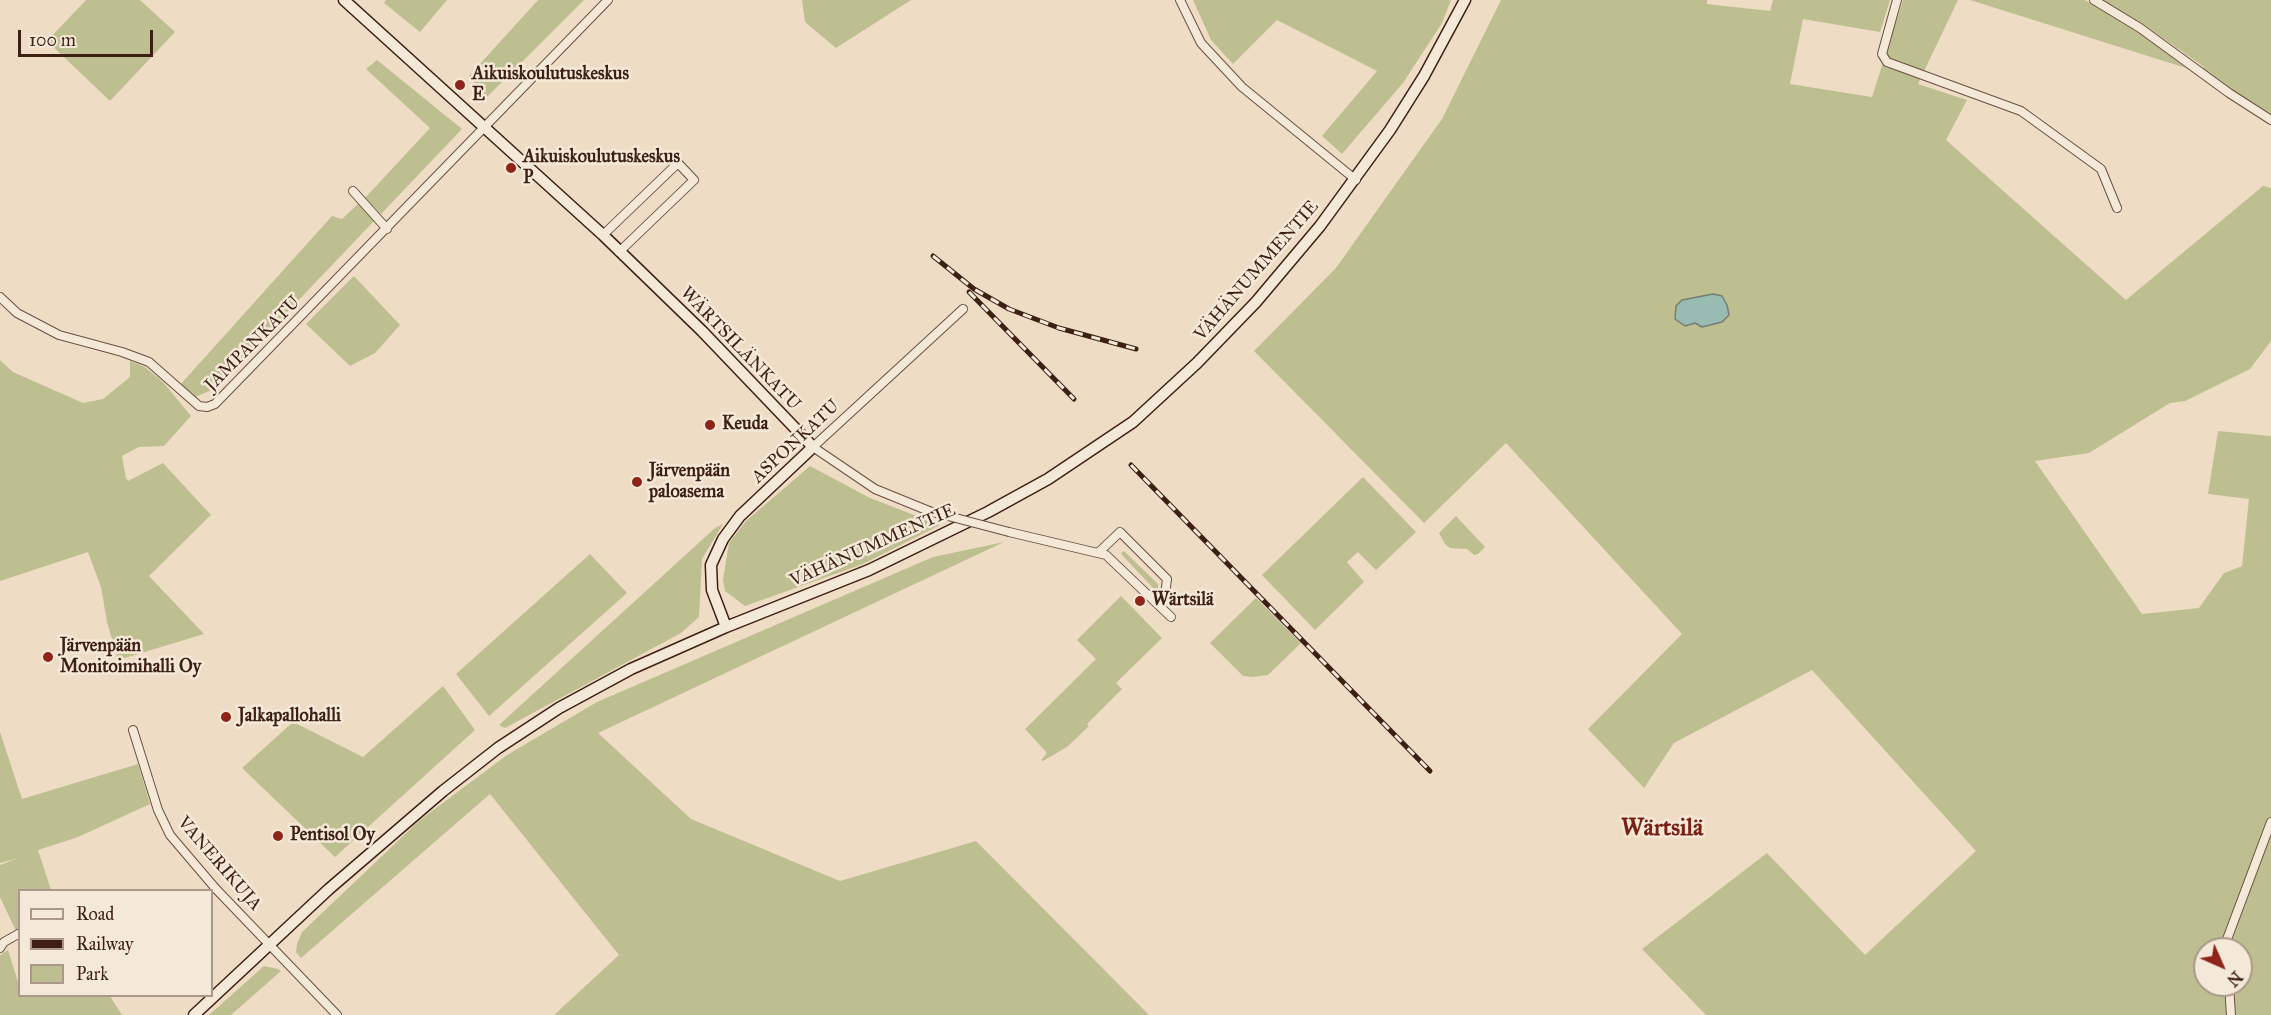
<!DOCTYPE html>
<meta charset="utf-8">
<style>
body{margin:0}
#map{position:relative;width:2271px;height:1015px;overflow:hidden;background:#eeddc4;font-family:"IM FELL Great Primer",serif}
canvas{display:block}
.legend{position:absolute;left:18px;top:889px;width:195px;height:108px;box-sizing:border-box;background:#f4e9d9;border:2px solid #ab988a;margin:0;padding:8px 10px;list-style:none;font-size:18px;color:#3e1f14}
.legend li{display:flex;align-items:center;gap:12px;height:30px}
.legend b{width:30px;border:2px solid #ab988a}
.north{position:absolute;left:2193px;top:937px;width:60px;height:60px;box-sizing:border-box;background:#f4e9d9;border:2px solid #ab988a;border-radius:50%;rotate:135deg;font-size:16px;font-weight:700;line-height:24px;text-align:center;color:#3e1f14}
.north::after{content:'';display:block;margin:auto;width:21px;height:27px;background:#8f2418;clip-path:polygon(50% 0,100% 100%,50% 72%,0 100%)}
.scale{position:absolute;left:18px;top:30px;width:135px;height:27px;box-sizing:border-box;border:3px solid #3e1f14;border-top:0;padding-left:8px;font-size:18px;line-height:21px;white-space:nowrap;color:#3e1f14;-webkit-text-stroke:4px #f4e9d9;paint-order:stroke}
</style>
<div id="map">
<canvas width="2271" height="1015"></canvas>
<ul class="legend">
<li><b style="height:8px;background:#f4e9d9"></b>Road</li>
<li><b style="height:8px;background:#3e1f14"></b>Railway</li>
<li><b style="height:16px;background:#bebf90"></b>Park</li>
</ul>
<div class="north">N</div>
<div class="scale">100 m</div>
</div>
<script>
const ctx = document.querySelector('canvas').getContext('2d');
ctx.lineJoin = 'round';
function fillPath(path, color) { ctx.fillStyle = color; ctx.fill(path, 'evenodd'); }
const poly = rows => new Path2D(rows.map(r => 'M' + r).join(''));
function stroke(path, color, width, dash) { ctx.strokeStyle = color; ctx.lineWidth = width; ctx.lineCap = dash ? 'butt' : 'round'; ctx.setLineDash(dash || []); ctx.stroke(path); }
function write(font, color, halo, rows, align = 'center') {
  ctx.font = font + ' "IM FELL Great Primer",serif'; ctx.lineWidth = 5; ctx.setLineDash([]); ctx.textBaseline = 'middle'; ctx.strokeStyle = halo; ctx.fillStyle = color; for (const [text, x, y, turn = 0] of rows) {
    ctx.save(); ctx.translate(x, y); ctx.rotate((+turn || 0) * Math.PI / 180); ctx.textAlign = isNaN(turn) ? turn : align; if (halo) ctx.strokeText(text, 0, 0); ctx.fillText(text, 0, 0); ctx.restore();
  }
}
const green = poly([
 [86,0,140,0,175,32,110,101,47,41],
 [386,0,447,0,420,32,384,3],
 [538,0,584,0,486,98,469,76],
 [802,0,911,0,836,48,805,22],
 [1193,0,1451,0,1442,23,1403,83,1342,154,1322,136,1377,71,1277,20,1233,64,1211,40],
 [1501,0,1707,0,1707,4,1770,11,1773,0,1890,0,1880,32,1803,19,1790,84,1872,97,1903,0,1958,0,1918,84,1967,100,1946,140,2126,300,2263,186,2271,188,2271,341,2250,369,2185,401,2170,403,2089,453,2035,461,2142,614,2199,608,2224,573,2242,566,2249,499,2208,494,2218,431,2271,436,2271,1015,1706,1015,1642,949,1767,853,1865,955,1976,851,1812,670,1674,743,1644,788,1588,729,1682,634,1506,443,1424,523,1254,351,1336,268,1442,119],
 [2205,949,2241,949,2241,985,2205,985],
 [1970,0,2085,0,2139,33,2186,68],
 [2102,0,2271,0,2271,124,2198,76,2204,67,2146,26],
 [377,60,462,129,381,214,365,198,430,128,366,69],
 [359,203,375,220,214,389,195,397,180,385,332,216,342,219],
 [354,276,400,325,375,353,350,366,306,324],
 [0,360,13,372,83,403,103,399,130,377,130,361,145,367,163,382,191,416,164,446,139,447,122,456,126,478,128,481,163,463,211,515,149,576,204,634,118,660,107,622,101,587,88,552,0,581],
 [810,466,870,498,940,525,863,564,745,606,725,591,723,580,729,543,746,521],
 [1363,477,1416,532,1376,570,1358,552,1347,562,1364,582,1315,630,1262,575],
 [1456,516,1485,547,1478,554,1474,555,1467,549,1450,548,1445,544,1439,533],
 [723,524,702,559,699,617,681,633,505,728,499,725,715,528],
 [1004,542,598,733,691,819,840,881,976,841,1149,1015,554,1015,619,955,490,794,301,958,296,952,297,944,302,932,420,820,507,755,597,702,933,557],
 [1124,551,1158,584,1158,589,1154,589,1123,556,1121,553],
 [590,554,627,593,489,716,456,674],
 [1121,596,1162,638,1116,683,1122,689,1087,724,1089,726,1067,747,1043,761,1041,760,1047,753,1025,729,1096,659,1077,640],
 [1256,598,1301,643,1268,675,1253,677,1243,676,1210,643],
 [443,686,475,730,335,857,242,768,293,722,363,757],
 [0,732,22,799,138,764,150,804,78,837,38,850,51,890,20,890,19,930,16,931,0,897,0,865,16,859,0,863],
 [8,950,19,985,20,996,110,996,122,1015,0,1015,0,955],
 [264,966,278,969,281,971,231,1015,209,1015]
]);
const water = poly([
 [1713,294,1722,296,1727,305,1729,315,1722,322,1702,327,1695,323,1685,326,1675,319,1676,306,1682,300,1713,294]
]);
const street = poly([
 [1180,0,1201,43,1242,87,1356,180],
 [1897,0,1882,54,1887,62,2021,111,2101,169,2117,208],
 [2094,0,2140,28,2229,93,2271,120],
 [353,191,387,229],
 [603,235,678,163,694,180,619,252],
 [0,297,17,313,59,335,122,352,149,362,199,406,207,407,215,404,608,0],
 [929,511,875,489,813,447,963,309],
 [1009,532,1106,555,1171,617],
 [1099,552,1120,532,1167,579,1165,595,1158,603],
 [133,730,158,810,170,835,216,889,337,1015],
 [0,948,4,942,20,933],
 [2227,949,2226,942,2271,822],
 [2229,985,2231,1015]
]);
const secondary = poly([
 [344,0,603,235,702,331,813,447,740,516,723,539,711,565,712,590,726,627],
 [194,1015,329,889,443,791,498,748,559,708,631,669,726,627,869,570,988,512,1048,479,1133,422,1197,363,1256,302,1320,226,1390,130,1424,76,1465,0]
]);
const rail = poly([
 [933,256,974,289,1009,309,1059,328,1136,349],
 [969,292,1074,399],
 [1131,465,1430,771]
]);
const streetBridge = poly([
 [929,511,1009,532]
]);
const markers = [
 [460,85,6,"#8f2418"],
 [511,168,6,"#8f2418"],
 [710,425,6,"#8f2418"],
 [637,482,6,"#8f2418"],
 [1140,601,6,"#8f2418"],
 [48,657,6,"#8f2418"],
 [226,717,6,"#8f2418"],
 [278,836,6,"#8f2418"]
];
const poiNames = [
 ["Aikuiskoulutuskeskus",472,75],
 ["E",472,96],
 ["Aikuiskoulutuskeskus",523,158],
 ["P",523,179],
 ["Keuda",722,425],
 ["Järvenpään",649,472],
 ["paloasema",649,493],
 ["Wärtsilä",1152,601],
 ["Järvenpään",60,647],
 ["Monitoimihalli Oy",60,668],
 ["Jalkapallohalli",238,717],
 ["Pentisol Oy",290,836]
];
const streetNames = [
 ["VÄHÄNUMMENTIE",1257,271,-49],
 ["JAMPANKATU",253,344,-45],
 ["WÄRTSILÄNKATU",740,349,46],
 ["ASPONKATU",796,442,-43],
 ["VÄHÄNUMMENTIE",873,546,-24],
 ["VANERIKUJA",219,864,49]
];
const districtNames = [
 ["Wärtsilä",1662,829]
];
fillPath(green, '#bebf90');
fillPath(water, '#99bcb2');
stroke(water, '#757d73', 1.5);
stroke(street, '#6a4e40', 10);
stroke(secondary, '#3e1f14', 13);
stroke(street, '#f4e9d9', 8);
stroke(secondary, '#f4e9d9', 10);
stroke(rail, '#3e1f14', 5);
stroke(rail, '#f4e9d9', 3, [9]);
stroke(streetBridge, '#6a4e40', 10, []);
stroke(streetBridge, '#f4e9d9', 8);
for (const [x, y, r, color] of markers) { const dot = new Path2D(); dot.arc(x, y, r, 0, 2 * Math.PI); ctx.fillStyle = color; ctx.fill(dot); stroke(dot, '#f4e9d9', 2); }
write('bold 18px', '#3e1f14', '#f4e9d9', poiNames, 'left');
write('18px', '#3e1f14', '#f4e9d9', streetNames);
write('bold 24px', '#7a1f14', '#f4e9d9', districtNames);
</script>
